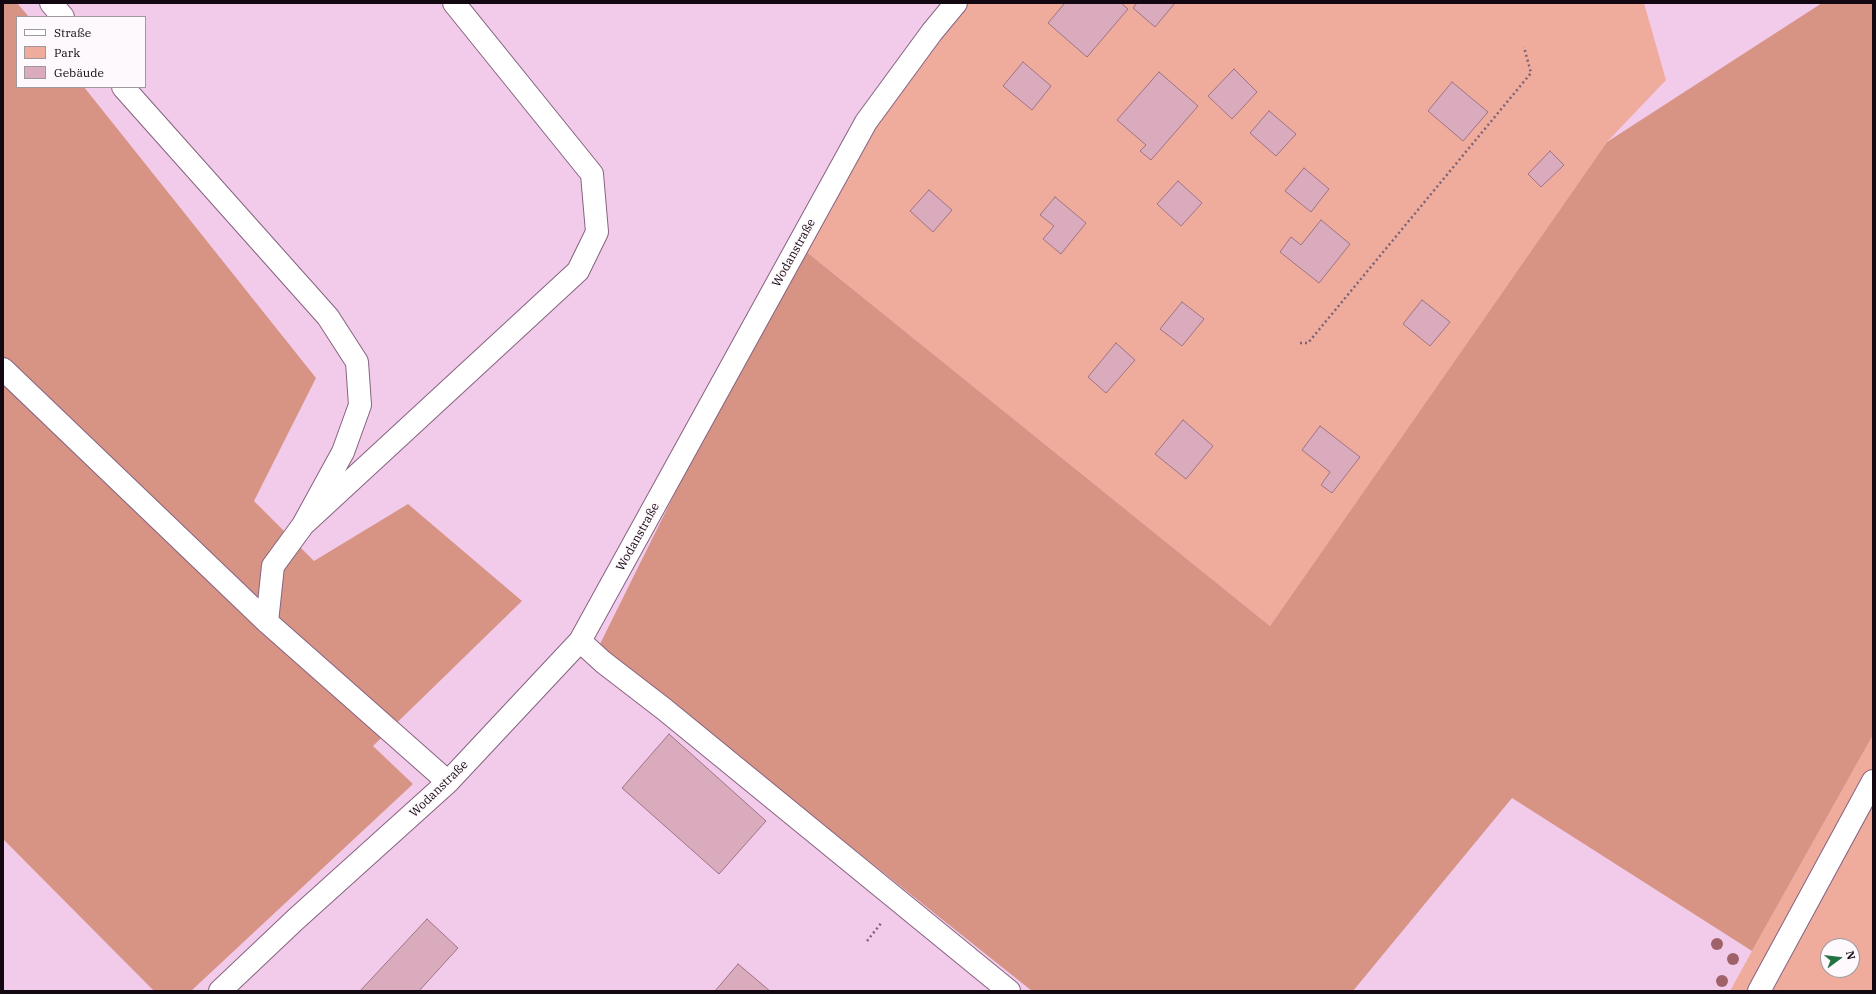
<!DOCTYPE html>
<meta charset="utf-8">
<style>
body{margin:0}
#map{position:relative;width:1876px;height:994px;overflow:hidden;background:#f2cbeb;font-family:"IBM Plex Serif",serif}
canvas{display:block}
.frame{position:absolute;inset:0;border:4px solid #130711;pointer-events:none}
.legend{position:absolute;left:16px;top:16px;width:130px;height:72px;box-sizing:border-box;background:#fdf9fc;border:1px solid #9f989e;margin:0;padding:5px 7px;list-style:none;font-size:12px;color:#130711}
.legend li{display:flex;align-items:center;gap:8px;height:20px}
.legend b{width:20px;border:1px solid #9f989e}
.north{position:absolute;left:1820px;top:938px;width:40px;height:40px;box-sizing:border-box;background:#fdf9fc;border:1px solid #9f989e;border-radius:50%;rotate:75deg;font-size:11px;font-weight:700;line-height:16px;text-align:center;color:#130711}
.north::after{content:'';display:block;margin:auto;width:14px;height:18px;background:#227242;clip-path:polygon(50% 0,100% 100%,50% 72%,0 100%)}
</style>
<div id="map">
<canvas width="1876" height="994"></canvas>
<div class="frame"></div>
<ul class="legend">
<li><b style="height:5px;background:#fff"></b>Straße</li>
<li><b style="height:11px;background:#efac9d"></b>Park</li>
<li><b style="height:11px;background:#daabbd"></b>Gebäude</li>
</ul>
<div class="north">N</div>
</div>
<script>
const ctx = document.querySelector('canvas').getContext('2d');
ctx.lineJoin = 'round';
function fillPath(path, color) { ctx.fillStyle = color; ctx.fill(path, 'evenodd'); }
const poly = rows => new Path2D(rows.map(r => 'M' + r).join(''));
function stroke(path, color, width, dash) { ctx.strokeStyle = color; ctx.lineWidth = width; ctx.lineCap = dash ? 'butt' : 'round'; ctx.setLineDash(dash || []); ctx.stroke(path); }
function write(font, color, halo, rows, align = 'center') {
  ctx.font = font + ' "IBM Plex Serif",serif'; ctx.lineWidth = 4; ctx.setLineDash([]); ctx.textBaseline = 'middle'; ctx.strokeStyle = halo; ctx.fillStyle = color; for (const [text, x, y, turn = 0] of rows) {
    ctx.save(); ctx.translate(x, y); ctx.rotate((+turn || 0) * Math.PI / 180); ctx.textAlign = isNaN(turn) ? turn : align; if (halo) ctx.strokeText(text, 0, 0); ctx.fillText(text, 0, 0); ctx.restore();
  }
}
const green = poly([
 [956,3,1644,3,1666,80,1607,142,1270,626,798,245],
 [1873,735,1873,991,1730,991,1752,951],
 [1828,946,1852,946,1852,970,1828,970]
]);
const forest = poly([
 [3,3,17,3,29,17,17,17,17,87,84,87,316,378,254,501,314,561,408,504,522,601,373,746,413,784,191,991,154,991,3,839],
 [1822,3,1873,3,1873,735,1752,951,1512,798,1353,991,1032,991,599,646,798,245,1270,626,1607,142]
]);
const building = poly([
 [1065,3,1121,3,1128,9,1087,57,1048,23,1065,3],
 [1137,3,1175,3,1155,27,1133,8,1137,3],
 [1023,62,1051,86,1032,110,1003,86,1023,62],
 [1234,69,1257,92,1232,119,1208,96,1234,69],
 [1159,72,1198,106,1151,160,1140,151,1146,145,1117,120,1159,72],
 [1452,82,1488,112,1463,141,1428,111,1452,82],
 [1269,111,1296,134,1276,156,1250,133,1269,111],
 [1550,151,1564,165,1541,187,1528,174,1550,151],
 [1304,168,1329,189,1311,212,1285,191,1304,168],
 [1178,181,1202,203,1181,226,1157,204,1178,181],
 [929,190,952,210,933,232,910,211,929,190],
 [1055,197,1086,223,1061,254,1043,239,1054,226,1040,215,1055,197],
 [1321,220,1350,244,1319,283,1280,252,1291,237,1301,245,1321,220],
 [1422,300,1450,322,1430,346,1403,324,1422,300],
 [1182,302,1204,319,1182,346,1160,329,1182,302],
 [1116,343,1135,360,1106,393,1088,377,1116,343],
 [1183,420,1213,446,1186,479,1155,454,1183,420],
 [1320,426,1360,457,1332,493,1321,485,1330,472,1302,450,1320,426],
 [669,734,766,821,719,874,622,788,669,734],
 [427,919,458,948,419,991,360,991,427,919],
 [738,964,770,991,715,991,738,964]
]);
const path = poly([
 [1300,343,1308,343,1531,73,1524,47],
 [867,941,882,922]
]);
const minor = poly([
 [51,3,63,17],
 [123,87,328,317,357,362,360,405,343,452,303,525,273,566,267,622],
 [3,369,267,622,448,782],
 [303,525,578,271,597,232,592,174,454,3],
 [580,641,603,662,664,709,1009,991],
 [220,991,296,919,448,782,580,641,866,122,932,32,956,3],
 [1759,991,1873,781]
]);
const trees = [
 [1717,944],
 [1733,959],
 [1722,981]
];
const streetNames = [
 ["Wodanstraße",794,253,-61],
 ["Wodanstraße",638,537,-61],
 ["Wodanstraße",439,789,-44]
];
fillPath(green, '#efac9d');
fillPath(forest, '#d79485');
fillPath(building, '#daabbd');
stroke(building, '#9e7384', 1);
stroke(minor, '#86637f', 24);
stroke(path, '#7b6276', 2.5, [2, 3]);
stroke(minor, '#fff', 22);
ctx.fillStyle = '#a0626a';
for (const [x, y] of trees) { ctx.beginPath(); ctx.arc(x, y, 6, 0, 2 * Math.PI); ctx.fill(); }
write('12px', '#130711', '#fdf9fc', streetNames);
</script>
